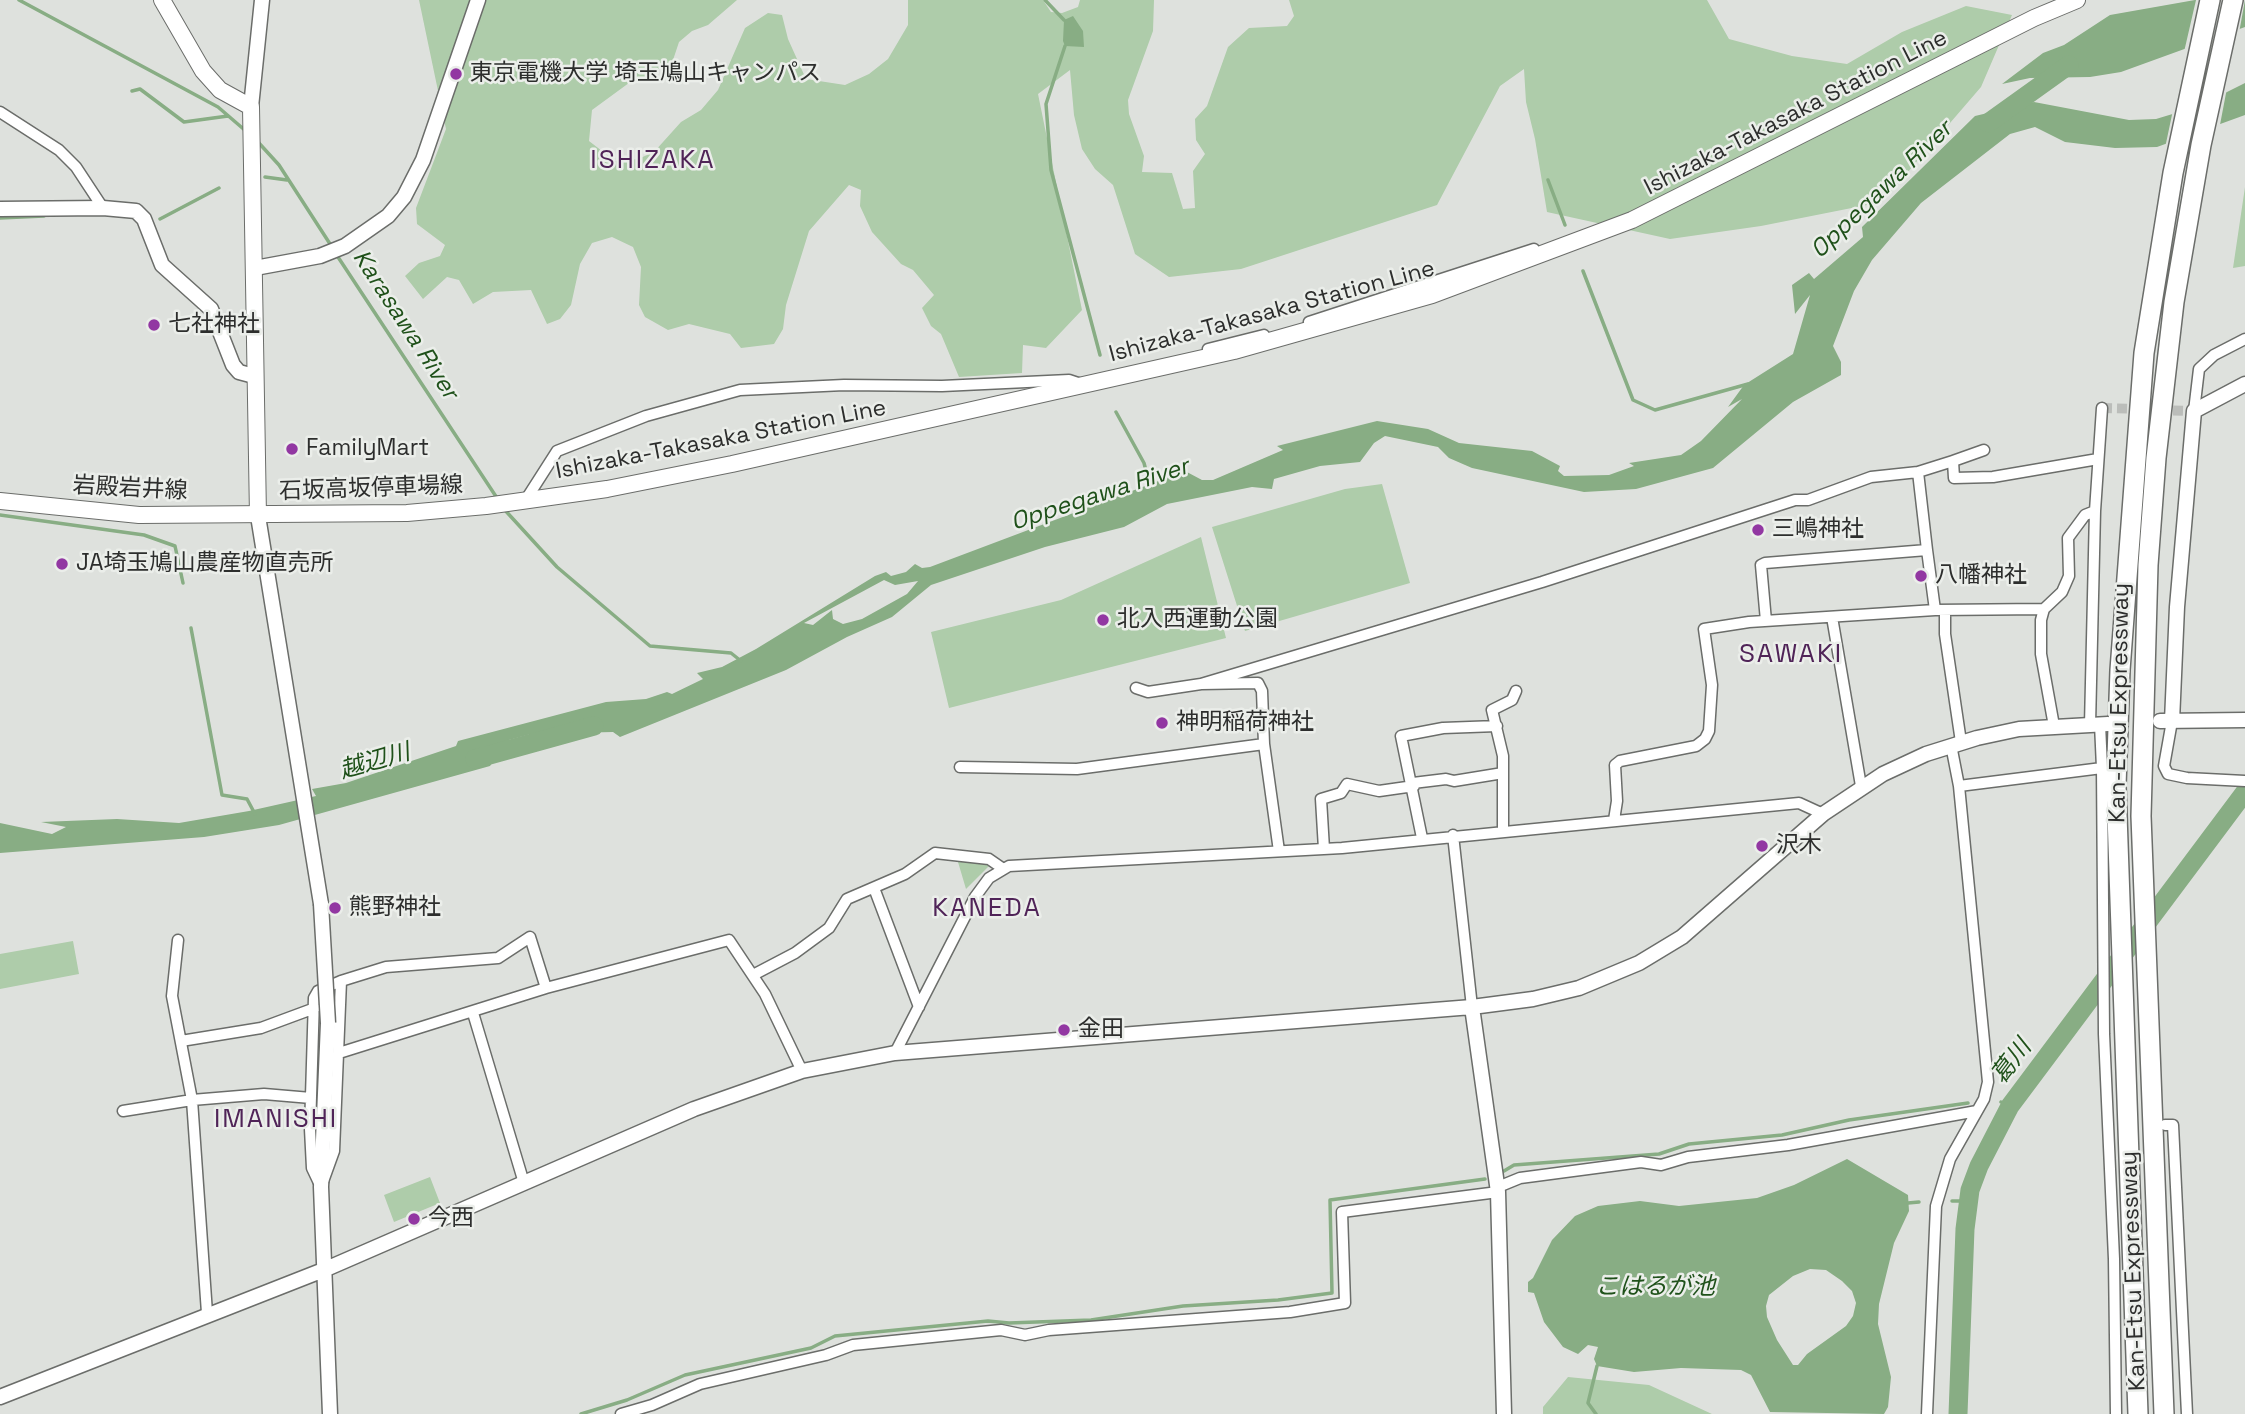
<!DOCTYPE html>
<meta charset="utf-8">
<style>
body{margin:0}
canvas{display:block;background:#dee1dd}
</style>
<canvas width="2245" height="1414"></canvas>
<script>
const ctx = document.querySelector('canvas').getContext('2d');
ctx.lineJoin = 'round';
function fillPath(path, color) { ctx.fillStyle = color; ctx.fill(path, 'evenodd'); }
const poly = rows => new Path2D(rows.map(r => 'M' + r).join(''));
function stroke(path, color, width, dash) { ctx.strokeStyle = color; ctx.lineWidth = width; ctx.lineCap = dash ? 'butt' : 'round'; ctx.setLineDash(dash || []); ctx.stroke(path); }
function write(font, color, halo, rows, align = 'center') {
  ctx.font = font + ' "Space Grotesk","Noto Sans JP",sans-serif'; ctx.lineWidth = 5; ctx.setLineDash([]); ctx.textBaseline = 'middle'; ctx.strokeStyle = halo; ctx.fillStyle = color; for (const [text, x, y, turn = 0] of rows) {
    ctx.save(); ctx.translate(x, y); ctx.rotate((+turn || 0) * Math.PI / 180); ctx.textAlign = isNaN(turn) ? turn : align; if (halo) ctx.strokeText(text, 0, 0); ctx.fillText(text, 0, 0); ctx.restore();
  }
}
const green = poly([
 [419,0,737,0,708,25,692,31,679,42,673,60,645,78,633,80,592,110,589,141,615,161,638,159,654,152,681,122,701,110,718,90,745,28,768,13,782,15,788,39,806,79,845,85,869,74,888,59,908,25,908,0,1043,0,1051,12,1062,13,1078,7,1080,0,1154,0,1153,31,1128,100,1129,114,1144,156,1142,172,1172,173,1183,209,1195,208,1193,171,1205,154,1196,140,1195,119,1207,106,1228,47,1249,28,1287,26,1294,16,1289,0,1707,0,1729,39,1792,56,1847,64,1902,32,1966,6,2012,15,1981,87,1882,202,1761,226,1670,239,1547,212,1535,139,1526,102,1524,69,1500,86,1437,205,1241,269,1169,277,1135,254,1113,185,1095,169,1082,149,1074,115,1070,70,1038,94,1082,310,1046,348,1023,345,1022,373,959,377,941,334,931,326,922,308,934,295,913,270,901,264,872,232,860,206,861,190,849,185,809,231,786,305,783,329,774,344,741,348,730,334,689,324,668,330,645,317,639,305,641,267,633,247,612,237,592,243,580,264,571,305,560,319,547,324,531,290,493,292,473,304,459,280,447,277,423,299,405,276,419,263,440,256,445,245,417,224,416,208,446,129],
 [2245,187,2245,266,2233,268],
 [1382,484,1410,583,1245,631,1212,527,1345,489],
 [1201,537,1226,638,949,708,931,632,1061,600],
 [960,860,991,864,966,889,958,862],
 [73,941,79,974,0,989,0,954],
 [430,1177,440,1203,394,1222,384,1195],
 [1568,1377,1649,1385,1712,1414,1543,1414,1543,1407]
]);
const water = poly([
 [2195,0,2245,0,2245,27,2121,72,2090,77,2030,78,2002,84,2043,53,2064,45,2110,15],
 [1073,16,1083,31,1084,47,1065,46,1063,41,1064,20],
 [2245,83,2245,115,2157,147,2115,148,2065,142,2035,127,2010,134,1921,203,1872,260,1854,291,1833,346,1841,362,1841,375,1793,402,1713,468,1636,489,1584,492,1472,468,1449,458,1438,447,1385,436,1374,443,1360,462,1320,466,1274,479,1272,489,1252,487,1167,504,1124,527,1045,547,931,585,892,617,847,637,786,670,620,737,613,732,531,734,509,740,490,766,279,825,204,837,0,853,0,823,52,834,66,827,41,822,117,819,179,823,249,811,316,796,312,789,346,783,456,746,458,741,606,702,646,699,667,692,672,694,703,679,697,673,722,667,756,649,875,576,886,572,891,576,906,572,915,564,922,568,930,567,1185,471,1202,480,1213,480,1283,450,1277,446,1377,421,1428,429,1459,443,1532,451,1560,466,1558,471,1564,476,1609,475,1634,466,1629,463,1681,455,1701,441,1742,399,1728,407,1744,385,1793,354,1810,295,1795,314,1792,285,1809,273,1814,279,1863,237,1862,227,1975,116,2034,102,2129,120,2156,119,2199,106],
 [884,580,895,585,918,581,907,594,862,619,843,624,833,619,832,610,813,625,804,623],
 [1847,1159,1908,1195,1909,1211,1894,1243,1879,1304,1878,1324,1891,1377,1888,1407,1884,1414,1770,1412,1751,1375,1741,1370,1681,1368,1634,1372,1597,1366,1594,1359,1598,1347,1588,1345,1578,1354,1563,1347,1544,1322,1534,1293,1528,1292,1528,1282,1533,1278,1552,1240,1575,1216,1598,1206,1640,1201,1679,1206,1757,1198,1794,1185],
 [1810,1269,1826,1270,1842,1281,1852,1291,1856,1303,1853,1316,1846,1326,1807,1354,1798,1365,1793,1365,1777,1340,1767,1317,1766,1306,1769,1295,1793,1276]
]);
const pier = poly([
 [2196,0,2245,0,2239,33,2184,52],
 [2227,88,2219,130,2165,148,2173,110,2198,103]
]);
const stream = poly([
 [19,0,218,107,247,132],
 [1045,0,1064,20],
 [1065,46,1046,104,1051,170,1100,355],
 [132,91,140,89,184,122,228,116],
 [258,142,279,165,332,247],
 [265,177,287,180],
 [1548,180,1565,225],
 [0,218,44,216],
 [160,219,219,188],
 [336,254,497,498],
 [1583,271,1633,400,1655,410,1748,384],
 [1116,412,1144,463,1150,486],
 [503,508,557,567,650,646,731,653,741,661],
 [0,515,144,535,175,546,183,583],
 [191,628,222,795,247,799,255,814],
 [2001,1102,2010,1106],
 [1504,1171,1514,1165,1659,1154,1689,1144,1782,1135,1849,1120,1968,1103],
 [1952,1201,1968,1201],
 [1908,1203,1919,1202],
 [581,1414,627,1400,685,1375,811,1348,835,1336,988,1321,1009,1323,1091,1320,1183,1306,1278,1300,1332,1293,1330,1200,1485,1179],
 [1596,1414,1588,1403,1597,1366]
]);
const river = poly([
 [1988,123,2069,65],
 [475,759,594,726],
 [1958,1414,1965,1229,1970,1190,1979,1166,2010,1106,2245,792]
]);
const minorTunnel = poly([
 [2102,408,2142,409],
 [2158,410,2194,411]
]);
const minor = poly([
 [0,112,59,150,76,167,103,208],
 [1309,322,1534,249],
 [1208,349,1264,335],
 [2194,411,2199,369,2214,355,2245,339],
 [1953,461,1984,450],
 [525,501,557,451,646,416,740,390,844,385,942,386,1069,380,1081,384],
 [1927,550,1918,472,1953,461,1954,478,1993,477,2098,459],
 [1945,610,1945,634,1961,742],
 [1832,617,1861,786],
 [1766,621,1761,565,1765,563,1927,550,1935,610],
 [1201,684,1542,582,1795,500,1808,500,1871,477,1918,472],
 [1136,688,1148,692,1201,684,1258,683,1262,691,1264,744,1279,851],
 [2172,721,2164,766,2168,774,2187,778,2245,781],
 [2090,725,2095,511],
 [2054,726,2041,654,2041,620,2044,609,2062,592,2069,576,2068,538,2085,515,2095,511,2102,408],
 [960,767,1077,769,1264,744],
 [2102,768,2104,1034,2114,1259,2116,1414],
 [1413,783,1446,779,1454,781,1503,773],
 [1959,786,2102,768,2100,724],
 [1614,820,1617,801,1615,765,1620,761,1696,746,1705,739,1709,731,1712,685,1704,629,1749,622,1935,610,2044,609],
 [1503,831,1503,756,1492,710,1512,700,1516,691],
 [1453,835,1472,1007],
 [1422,838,1401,736,1443,728,1497,726],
 [1324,849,1321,799,1341,793,1347,784,1379,791,1414,786],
 [874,888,919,1007],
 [178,940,172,996,192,1100,207,1313],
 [753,975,795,953,829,928,847,899,905,874,935,853,989,859,1002,868],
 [341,981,334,1151,321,1187,312,1168,310,1129,314,998,318,991,341,981,386,967,498,958,530,937,546,988],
 [473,1013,524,1183],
 [181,1041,261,1028,315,1008],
 [339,1053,546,988,729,940,765,994,802,1071],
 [895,1053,975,897,989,878,1009,866,1342,848,1799,803,1823,814],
 [123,1111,192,1100,264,1094,311,1098],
 [2165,1125,2173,1125,2187,1414],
 [1498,1187,1520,1178,1641,1162,1661,1165,1688,1157,1788,1145,1977,1111],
 [621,1414,652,1405,700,1384,826,1355,853,1345,1001,1330,1025,1335,1049,1330,1290,1312,1345,1303,1342,1212,1498,1192],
 [1927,1414,1936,1206,1950,1159,1984,1099,1988,1082,1959,786,1951,745]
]);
const tertiary = poly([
 [251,107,262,0],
 [0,209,103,208,136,211,144,219,162,265,211,309,233,365,239,372,254,376],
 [255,268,320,256,345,246,388,216,404,197,423,160,478,0],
 [258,516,321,904],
 [2160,721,2245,720],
 [2172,721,2177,607,2194,411,2245,384],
 [1472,1007,1498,1192,1504,1414],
 [328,1023,321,1187,330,1414],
 [0,1397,326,1269,694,1109,802,1071,895,1053,1472,1007,1533,999,1579,988,1639,963,1682,937,1823,814,1883,774,1926,754,1977,738,2019,729,2108,724]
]);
const secondary = poly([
 [162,0,203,71,220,90,251,107,258,516],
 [0,501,139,515,407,513,486,506,607,489,732,464,1234,351,1432,295,1632,220,2034,18,2077,0]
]);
const motorway = poly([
 [2138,1414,2116,786,2120,670,2144,353,2173,173,2210,0],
 [2164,1414,2141,816,2148,565,2156,458,2174,302,2201,145,2233,0]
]);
const tertiaryBridge = poly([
 [321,904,328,1023]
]);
const markers = [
 [456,74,7,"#9237a2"],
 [154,325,7,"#9237a2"],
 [292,449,7,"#9237a2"],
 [1758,530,7,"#9237a2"],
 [62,564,7,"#9237a2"],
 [1921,576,7,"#9237a2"],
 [1103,620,7,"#9237a2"],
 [1162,723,7,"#9237a2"],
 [1762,846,7,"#9237a2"],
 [335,908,7,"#9237a2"],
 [1064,1030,7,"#9237a2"],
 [414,1219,7,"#9237a2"]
];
const poiNames = [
 ["東京電機大学 埼玉鳩山キャンパス",470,74],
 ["七社神社",168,325],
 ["FamilyMart",306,449],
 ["三嶋神社",1772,530],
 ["JA埼玉鳩山農産物直売所",76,564],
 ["八幡神社",1935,576],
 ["北入西運動公園",1117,620],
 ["神明稲荷神社",1176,723],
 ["沢木",1776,846],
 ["熊野神社",349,908],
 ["金田",1078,1030],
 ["今西",428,1219]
];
const streetNames = [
 ["Ishizaka-Takasaka Station Line",1796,113,-27],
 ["Ishizaka-Takasaka Station Line",1272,312,-15],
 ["Ishizaka-Takasaka Station Line",721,440,-11],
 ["岩殿岩井線",130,489,3],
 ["石坂高坂停車場線",371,489,-2],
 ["Kan-Etsu Expressway",2120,703,-89],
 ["Kan-Etsu Expressway",2134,1271,-92]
];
const waterNames = [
 ["Oppegawa River",1882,190,-44],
 ["Karasawa River",405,325,57],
 ["Oppegawa River",1100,495,-18],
 ["越辺川",375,762,-16],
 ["葛川",2012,1062,-53],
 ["こはるが池",1655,1287]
];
const quarterNames = [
 ["ISHIZAKA",653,161],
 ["SAWAKI",1791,655],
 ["KANEDA",987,909],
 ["IMANISHI",276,1120]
];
fillPath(green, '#aeccaa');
fillPath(water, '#88ad84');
fillPath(pier, '#dee1dd');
stroke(stream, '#88ad84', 3.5);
stroke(river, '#88ad84', 19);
stroke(minorTunnel, '#bbbdba', 10, [10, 5]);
stroke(minor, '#6b6d6a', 13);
stroke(tertiary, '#6b6d6a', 17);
stroke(secondary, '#6b6d6a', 18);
stroke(motorway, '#6b6d6a', 22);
stroke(minor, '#fff', 10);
stroke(tertiary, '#fff', 14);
stroke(secondary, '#fff', 16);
stroke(motorway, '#fff', 19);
stroke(tertiaryBridge, '#6b6d6a', 17, []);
stroke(tertiaryBridge, '#fff', 14);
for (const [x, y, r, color] of markers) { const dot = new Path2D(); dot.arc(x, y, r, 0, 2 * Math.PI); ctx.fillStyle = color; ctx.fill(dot); stroke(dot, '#ebeeea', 2.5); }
write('23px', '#2d2e2d', '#ebeeea', poiNames, 'left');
write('23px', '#2d2e2d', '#ebeeea', streetNames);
write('italic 24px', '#1f511a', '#ebeeea', waterNames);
ctx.letterSpacing = '2px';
write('26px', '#502458', '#ebeeea', quarterNames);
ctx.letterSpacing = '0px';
</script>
